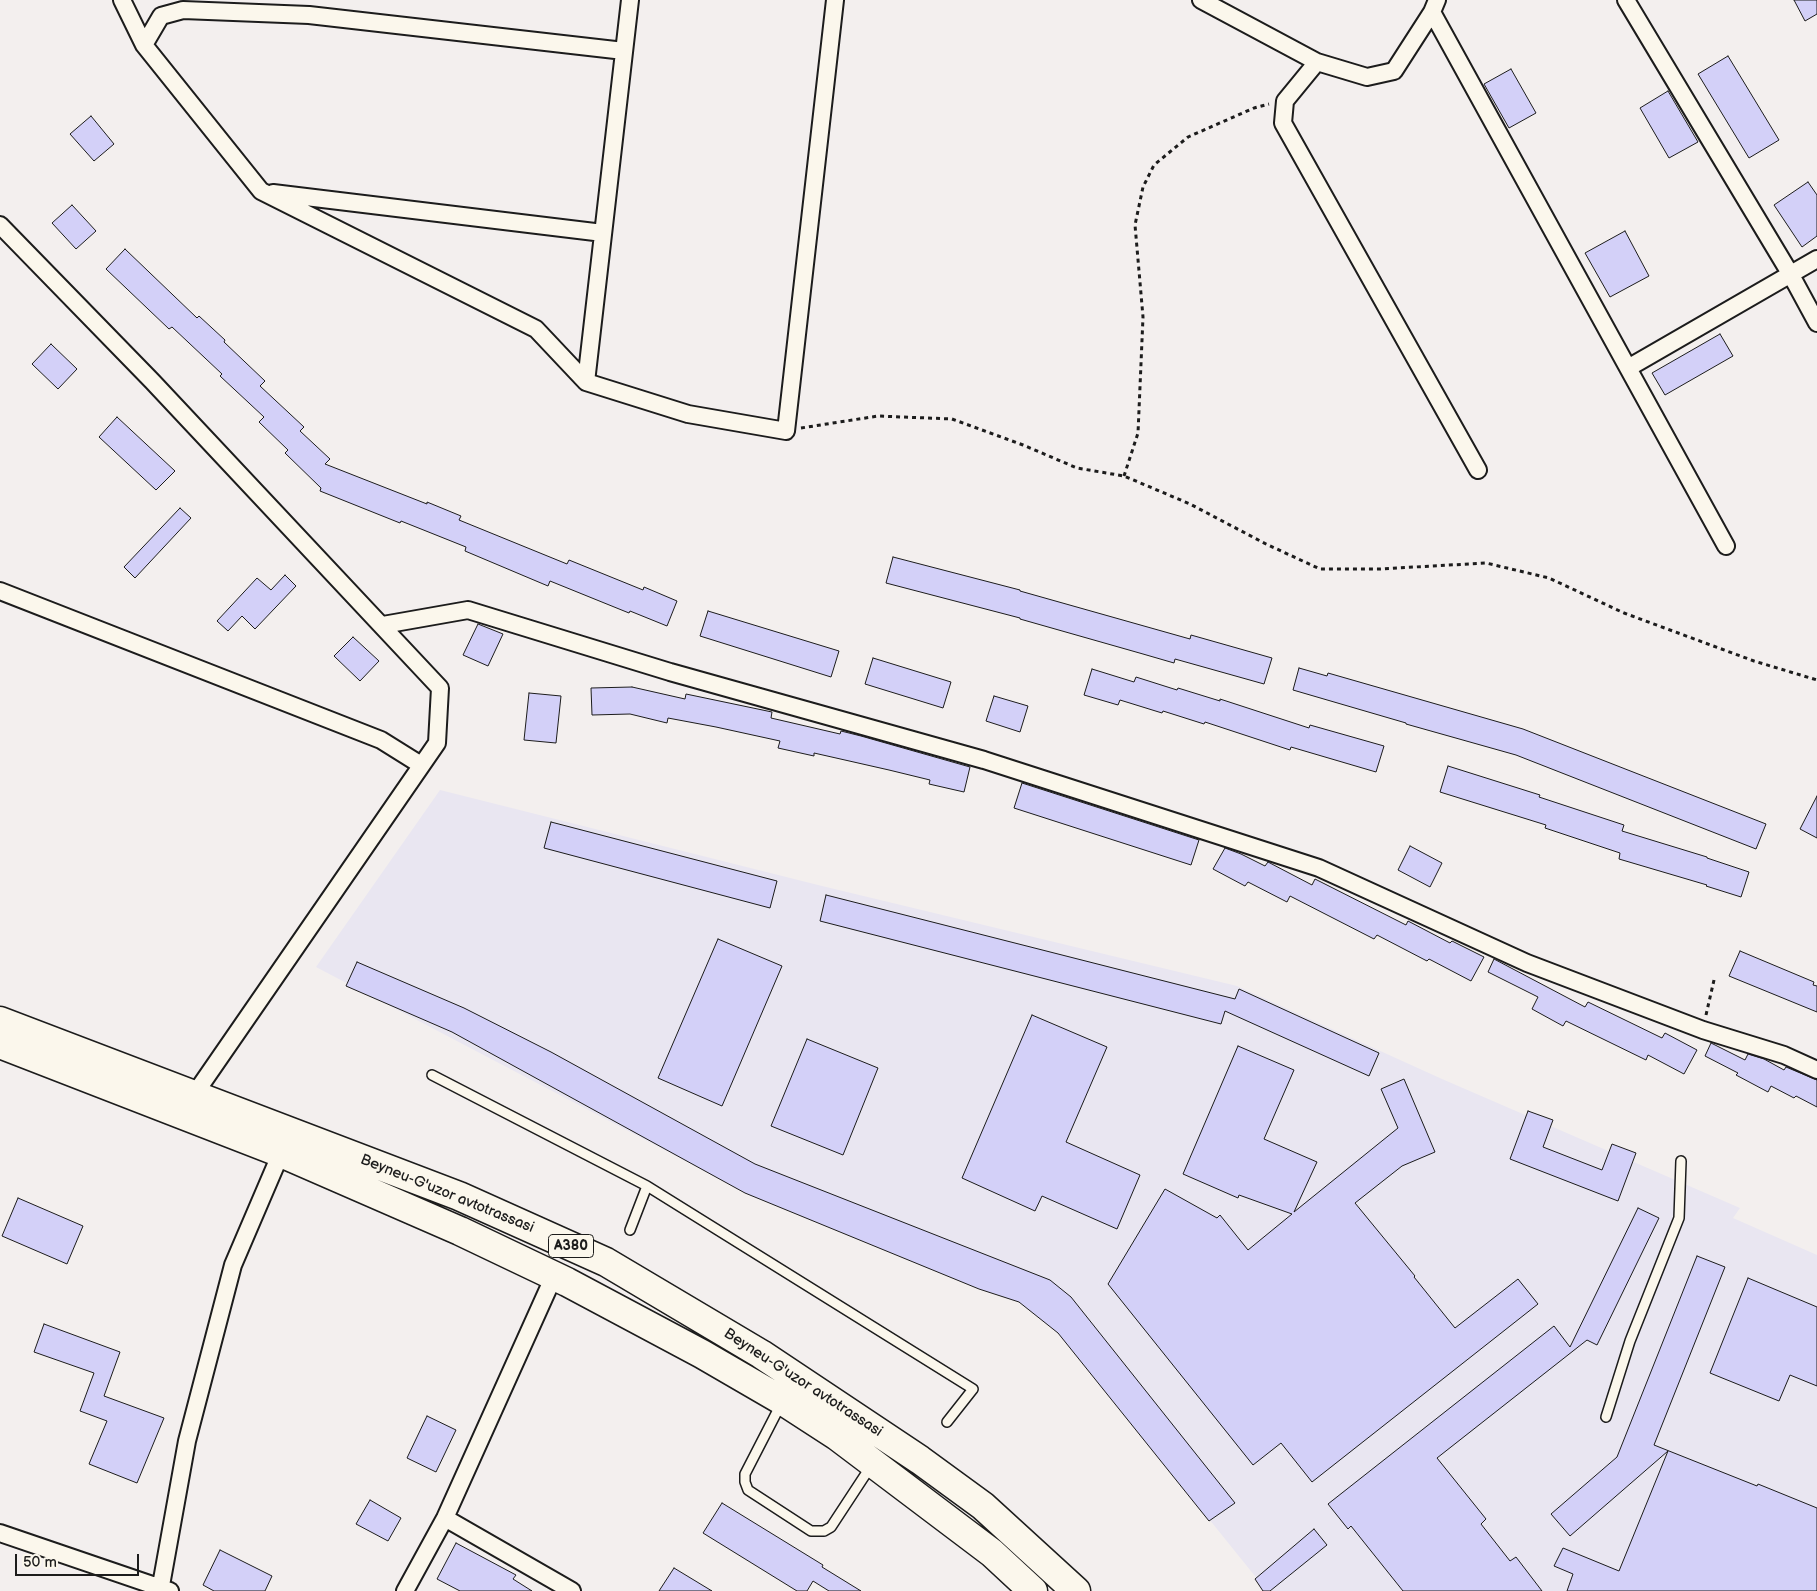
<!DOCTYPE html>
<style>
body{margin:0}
#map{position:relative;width:1817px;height:1591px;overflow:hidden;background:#f3efee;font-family:"Balsamiq Sans",sans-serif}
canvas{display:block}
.scale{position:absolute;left:15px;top:1554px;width:124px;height:22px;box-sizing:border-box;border:2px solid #1c1c1c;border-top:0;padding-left:6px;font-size:15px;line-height:18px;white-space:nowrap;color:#1c1c1c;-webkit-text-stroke:4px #fbf7ec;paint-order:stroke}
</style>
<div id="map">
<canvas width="1817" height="1591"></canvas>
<div class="scale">50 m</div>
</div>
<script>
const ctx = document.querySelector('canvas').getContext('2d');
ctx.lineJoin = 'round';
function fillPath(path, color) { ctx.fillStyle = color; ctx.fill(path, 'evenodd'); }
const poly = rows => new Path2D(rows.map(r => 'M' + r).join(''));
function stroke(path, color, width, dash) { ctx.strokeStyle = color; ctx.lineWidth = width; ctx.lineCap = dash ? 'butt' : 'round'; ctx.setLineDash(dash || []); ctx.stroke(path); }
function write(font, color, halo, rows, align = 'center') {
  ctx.font = font + ' "Balsamiq Sans",sans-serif'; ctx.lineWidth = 4.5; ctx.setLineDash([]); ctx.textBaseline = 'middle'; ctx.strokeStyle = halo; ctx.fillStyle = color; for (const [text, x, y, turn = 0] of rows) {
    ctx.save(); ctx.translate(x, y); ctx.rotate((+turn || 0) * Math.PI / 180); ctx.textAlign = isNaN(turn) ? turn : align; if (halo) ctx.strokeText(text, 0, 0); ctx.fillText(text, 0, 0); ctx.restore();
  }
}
const built = poly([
 [440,790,822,886,1237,986,1442,1079,1740,1208,1733,1218,1817,1255,1817,1591,1267,1591,1059,1333,1018,1301,735,1187,316,967]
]);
const building = poly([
 [1794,0,1817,0,1817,14,1805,21,1794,0],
 [1728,56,1779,140,1749,158,1698,74,1728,56],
 [1511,69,1536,113,1509,128,1484,84,1511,69],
 [1668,91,1698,142,1669,158,1640,108,1668,91],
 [91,116,114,144,94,161,70,134,91,116],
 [1808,182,1817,195,1817,236,1802,247,1774,205,1808,182],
 [72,205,96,231,76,249,52,223,72,205],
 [1625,231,1649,276,1610,297,1585,253,1625,231],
 [125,249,197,318,199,316,225,340,224,342,265,381,260,386,304,427,300,431,330,459,325,464,427,504,427,502,461,516,459,520,567,564,569,560,643,590,644,587,677,601,667,626,630,611,629,613,550,581,548,586,465,551,466,547,401,521,400,523,320,491,321,488,285,453,288,450,259,422,264,417,220,376,222,374,172,327,169,329,106,269,125,249],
 [1720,334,1733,356,1665,395,1652,373,1720,334],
 [51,344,77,369,58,389,32,364,51,344],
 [117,417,175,471,156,490,99,437,117,417],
 [180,508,191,518,135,578,124,567,180,508],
 [893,557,1020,590,1020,591,1190,639,1191,635,1272,658,1264,684,1175,659,1174,663,1143,654,1020,619,1020,618,886,583,893,557],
 [285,575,296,586,255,629,242,616,228,631,217,621,257,578,271,590,285,575],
 [708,611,839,651,831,677,700,636,708,611],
 [478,624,503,634,488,666,463,655,478,624],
 [353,637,379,661,360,681,334,656,353,637],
 [873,658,951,682,943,708,865,684,873,658],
 [1299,668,1327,676,1328,673,1523,729,1766,824,1756,849,1516,755,1406,724,1406,723,1293,690,1299,668],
 [1092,669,1134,682,1136,677,1177,690,1178,688,1220,701,1220,699,1309,728,1310,725,1384,746,1376,772,1291,747,1290,750,1205,722,1204,724,1163,711,1162,713,1120,700,1118,705,1084,695,1092,669],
 [632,687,685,699,686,694,772,712,771,718,840,734,841,731,861,736,970,767,964,792,929,784,930,780,889,770,814,753,814,756,778,748,780,741,716,727,668,718,667,723,630,714,592,715,591,688,632,687],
 [529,693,561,696,556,743,524,740,529,693],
 [994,696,1028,706,1020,732,986,721,994,696],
 [1448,766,1540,795,1539,797,1624,825,1622,831,1707,857,1707,858,1749,872,1741,897,1706,886,1707,885,1619,859,1620,853,1545,828,1546,825,1440,792,1448,766],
 [1022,783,1199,840,1191,865,1014,808,1022,783],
 [1817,796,1817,838,1800,829,1817,796],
 [551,822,777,881,770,908,544,848,551,822],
 [1410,846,1442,863,1430,887,1398,870,1410,846],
 [1225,848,1241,854,1265,866,1268,862,1312,885,1315,879,1406,925,1408,921,1450,943,1452,941,1484,957,1471,981,1429,959,1427,961,1377,935,1374,939,1290,896,1287,902,1248,882,1245,886,1213,869,1225,848],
 [826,895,1235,999,1239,989,1379,1053,1369,1076,1225,1011,1221,1024,820,921,826,895],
 [718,939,782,966,722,1106,658,1078,718,939],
 [1740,951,1814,982,1813,985,1817,986,1817,1012,1729,976,1740,951],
 [1494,959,1585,1007,1588,1002,1662,1038,1665,1033,1697,1050,1684,1074,1648,1055,1646,1060,1566,1021,1563,1026,1532,1009,1538,997,1488,972,1494,959],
 [357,962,464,1008,551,1052,755,1164,1050,1280,1071,1297,1235,1503,1209,1521,1058,1333,1019,1302,979,1289,745,1193,452,1032,346,986,357,962],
 [1032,1015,1107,1047,1066,1142,1140,1175,1117,1229,1042,1196,1035,1211,962,1178,1032,1015],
 [807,1039,878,1068,843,1155,771,1126,807,1039],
 [1711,1043,1745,1060,1748,1054,1764,1059,1784,1070,1786,1067,1817,1080,1817,1107,1796,1096,1794,1098,1771,1086,1768,1092,1736,1075,1738,1073,1705,1056,1711,1043],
 [1238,1046,1294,1070,1264,1139,1317,1162,1294,1212,1398,1128,1381,1089,1404,1079,1435,1152,1402,1166,1355,1203,1415,1276,1414,1277,1455,1328,1518,1279,1538,1304,1312,1482,1281,1443,1253,1465,1108,1284,1165,1189,1217,1218,1220,1215,1248,1250,1292,1214,1239,1195,1238,1198,1183,1174,1238,1046],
 [1528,1111,1553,1120,1543,1147,1602,1170,1612,1144,1636,1153,1618,1201,1510,1159,1528,1111],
 [18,1198,83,1226,67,1264,2,1236,18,1198],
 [1638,1208,1659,1218,1597,1345,1587,1340,1437,1458,1486,1519,1481,1524,1510,1561,1516,1557,1542,1591,1403,1591,1351,1526,1348,1529,1328,1504,1554,1326,1570,1347,1638,1208],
 [1697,1256,1725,1267,1654,1445,1757,1486,1758,1484,1817,1508,1817,1591,1567,1591,1573,1574,1554,1566,1563,1548,1619,1571,1668,1451,1570,1536,1551,1514,1617,1457,1697,1256],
 [1748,1278,1817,1307,1817,1386,1790,1375,1779,1401,1710,1373,1748,1278],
 [44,1324,120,1352,104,1396,164,1418,137,1483,89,1464,107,1421,80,1411,94,1373,34,1352,44,1324],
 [427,1416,456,1430,436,1472,407,1458,427,1416],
 [370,1500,401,1518,388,1541,356,1524,370,1500],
 [722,1503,823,1565,822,1567,861,1591,829,1591,813,1581,807,1591,797,1591,703,1533,722,1503],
 [1314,1529,1327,1545,1270,1591,1263,1591,1255,1579,1314,1529],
 [456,1543,516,1575,513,1579,532,1591,460,1591,437,1579,456,1543],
 [220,1550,272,1576,265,1591,214,1591,203,1585,220,1550],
 [674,1568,712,1591,659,1591,674,1568]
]);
const path = poly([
 [801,428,878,416,952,419,1023,445,1077,468,1124,476,1190,504,1266,544,1320,569,1379,569,1486,563,1549,578,1624,613,1754,661,1817,680],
 [1124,476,1138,433,1143,317,1135,225,1143,187,1154,165,1188,137,1254,108,1269,104],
 [1706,1015,1714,980]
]);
const service = poly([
 [432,1075,647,1186],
 [630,1230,647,1186,973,1389,947,1422],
 [781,1404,745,1474,745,1482,748,1490,811,1531,824,1531,831,1527,871,1466],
 [1606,1417,1630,1341,1679,1218,1681,1161]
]);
const minor = poly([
 [122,0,144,45,261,191,536,329,586,382,688,414,786,431,835,0],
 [1201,0,1317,62,1367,77,1394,71,1432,12,1437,0],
 [1626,0,1791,275,1817,323],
 [1432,12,1726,546],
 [144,45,161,16,183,10,309,15,624,51],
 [1317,62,1285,101,1283,123,1478,470],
 [273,193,603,233],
 [0,225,152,381,440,688,437,743,194,1095],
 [1628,368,1817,259],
 [586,382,630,0],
 [0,591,381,740,421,765],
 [383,625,468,610,670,672,984,760,1319,868,1527,963,1703,1030,1784,1055,1817,1070],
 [445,1518,572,1591],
 [0,1533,170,1591],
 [160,1591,187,1441,233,1265,281,1153],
 [405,1591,445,1518,554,1276]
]);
const trunk = poly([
 [0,1021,459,1196,606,1262,761,1354,920,1460,983,1506,1076,1591],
 [0,1044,281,1153,460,1231,567,1282,702,1354,783,1401,837,1436,992,1553,1033,1591]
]);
const shields = [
 [571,1246,45]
];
const shieldNames = [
 ["A380",571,1246]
];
const streetNames = [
 ["Beyneu-G'uzor avtotrassasi",447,1194,22],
 ["Beyneu-G'uzor avtotrassasi",803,1383,33]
];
fillPath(built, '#e9e6f1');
fillPath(building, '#d3d0f8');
stroke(building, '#1c1c1c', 1);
stroke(service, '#1c1c1c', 12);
stroke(minor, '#1c1c1c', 20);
stroke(trunk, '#1c1c1c', 31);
stroke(path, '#1c1c1c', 3, [4, 4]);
stroke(service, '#fbf7ec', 9);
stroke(minor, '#fbf7ec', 16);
stroke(trunk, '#fbf7ec', 28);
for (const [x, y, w] of shields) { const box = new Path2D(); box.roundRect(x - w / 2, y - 11.5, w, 23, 4); ctx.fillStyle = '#fbf7ec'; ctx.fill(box); stroke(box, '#1c1c1c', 1); }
write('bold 14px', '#1c1c1c', null, shieldNames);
write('15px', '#1c1c1c', '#fbf7ec', streetNames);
</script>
